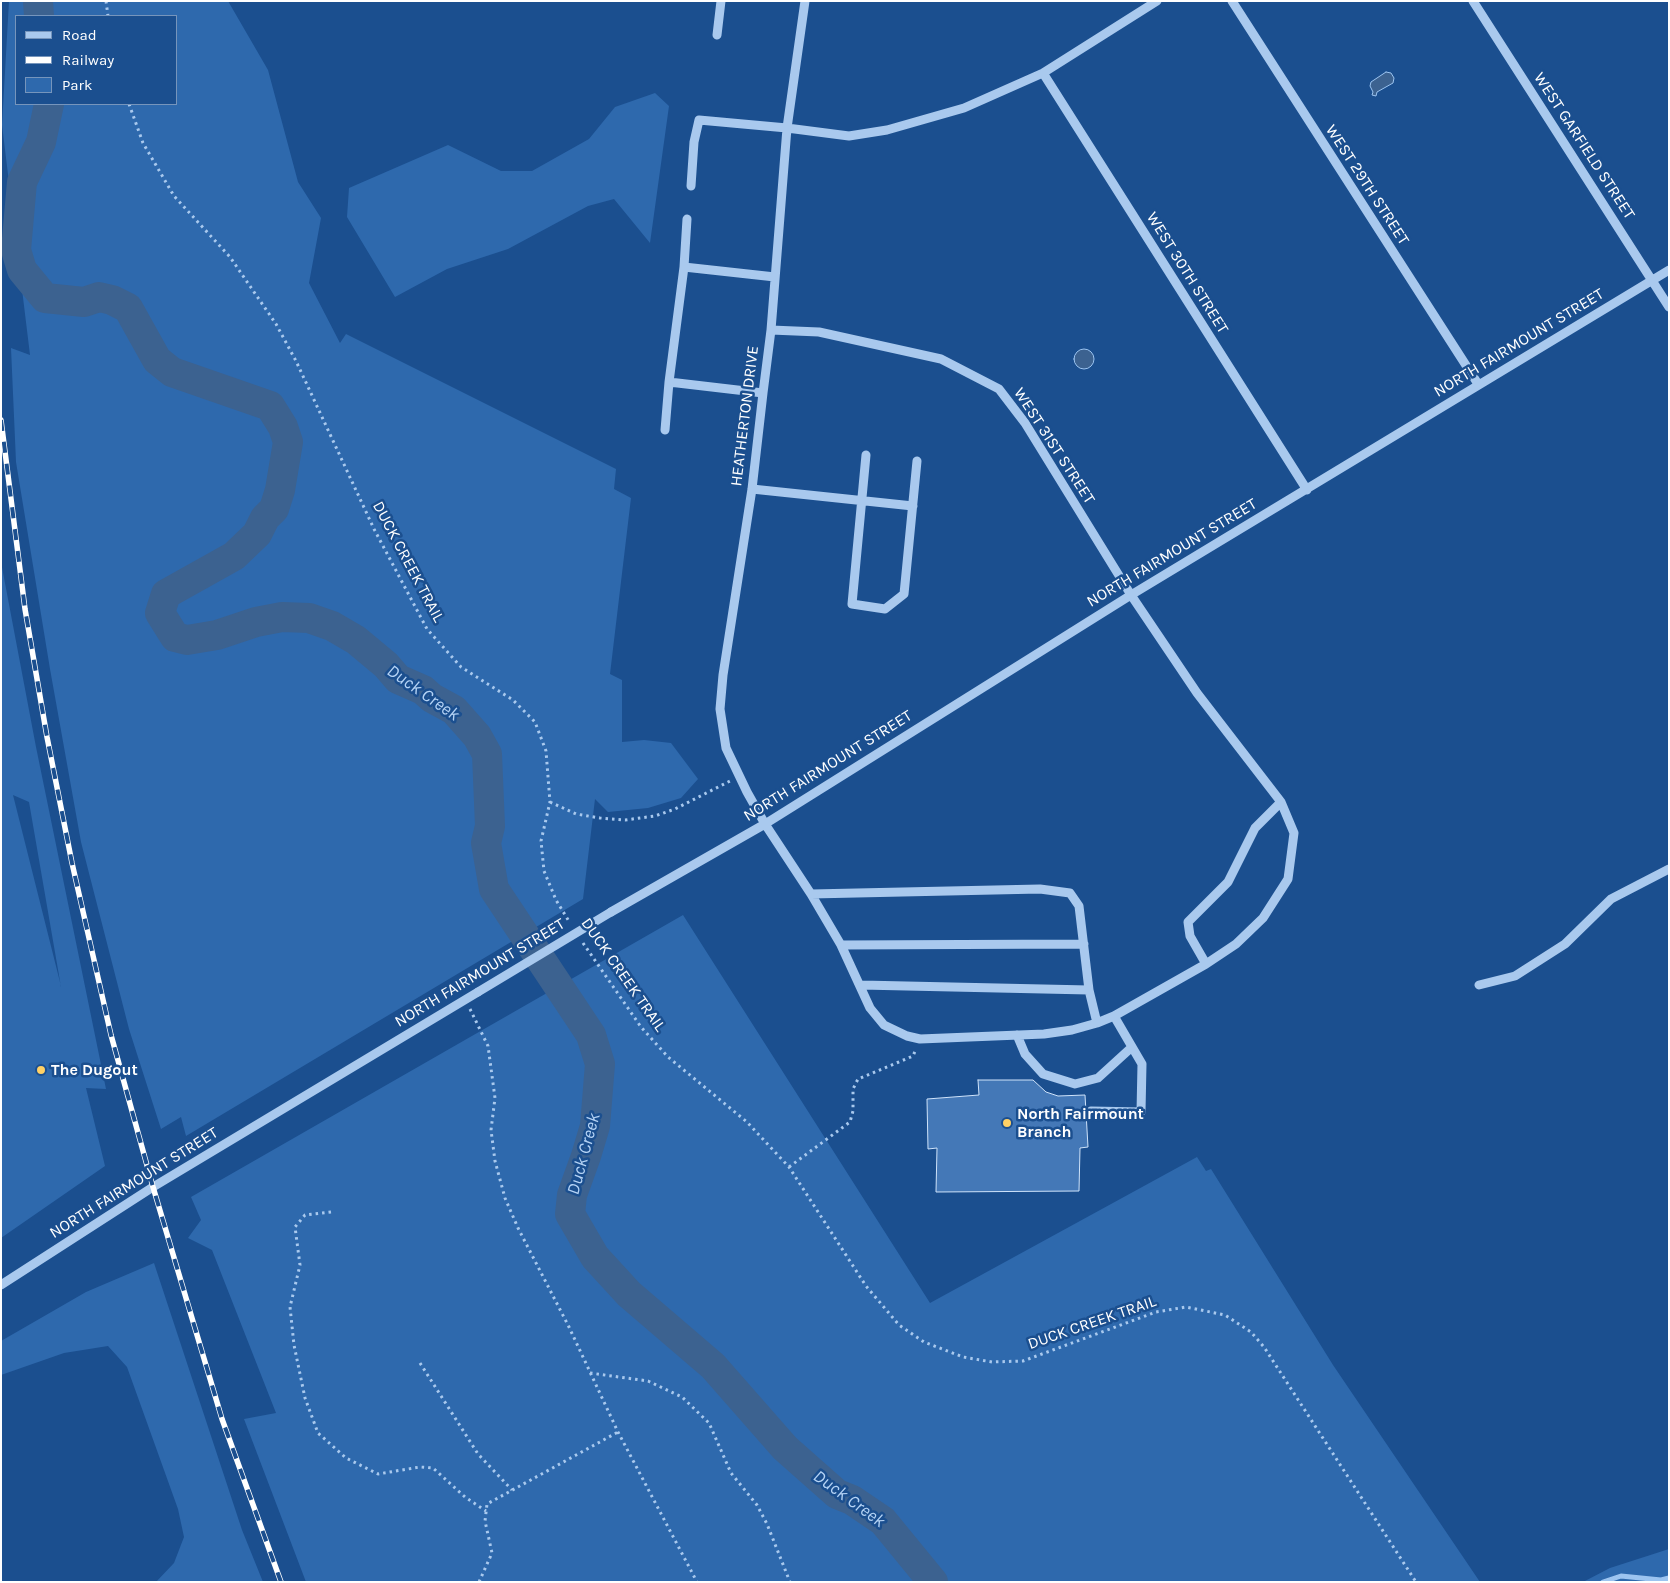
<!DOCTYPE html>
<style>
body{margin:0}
#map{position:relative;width:1670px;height:1583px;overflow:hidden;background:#1b4f8f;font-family:Karla,sans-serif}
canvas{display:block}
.frame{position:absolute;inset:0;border:2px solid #fff;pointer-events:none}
.legend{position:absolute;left:15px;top:15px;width:162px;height:90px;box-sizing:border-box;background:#1b4f8f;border:1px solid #7695bc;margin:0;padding:6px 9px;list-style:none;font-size:15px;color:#fff}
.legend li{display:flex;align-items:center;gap:10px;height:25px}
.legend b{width:25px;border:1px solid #7695bc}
</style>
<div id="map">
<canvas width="1670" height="1583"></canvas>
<div class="frame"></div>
<ul class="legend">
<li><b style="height:6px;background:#a9c9ee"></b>Road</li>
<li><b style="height:6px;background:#fff"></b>Railway</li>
<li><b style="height:14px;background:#2e69ad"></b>Park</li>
</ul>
</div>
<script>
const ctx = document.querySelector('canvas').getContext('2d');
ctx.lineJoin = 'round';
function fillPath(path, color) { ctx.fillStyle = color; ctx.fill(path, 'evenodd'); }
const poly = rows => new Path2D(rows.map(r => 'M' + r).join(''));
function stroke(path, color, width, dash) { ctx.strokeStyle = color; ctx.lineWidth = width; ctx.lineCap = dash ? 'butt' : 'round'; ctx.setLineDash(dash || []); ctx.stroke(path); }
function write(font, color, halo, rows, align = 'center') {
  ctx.font = font + ' Karla,sans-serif'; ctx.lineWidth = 5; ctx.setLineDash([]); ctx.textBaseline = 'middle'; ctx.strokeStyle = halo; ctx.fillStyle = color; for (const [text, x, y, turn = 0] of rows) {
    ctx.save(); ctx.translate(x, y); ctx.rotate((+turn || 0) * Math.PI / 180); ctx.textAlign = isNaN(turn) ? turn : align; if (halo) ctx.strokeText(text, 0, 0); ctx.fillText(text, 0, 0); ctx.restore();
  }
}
const green = poly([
 [9,1,228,1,268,70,298,182,321,218,309,283,340,343,346,334,616,469,614,489,631,498,610,674,622,680,622,742,644,740,671,743,698,779,681,798,648,808,608,812,595,799,583,899,186,1136,181,1117,161,1129,129,1029,81,842,50,669,16,462,11,348,30,355,2,125],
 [16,16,176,16,176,104,16,104],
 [655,93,669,106,650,243,614,199,588,206,508,249,447,269,395,297,347,217,349,188,448,145,501,171,532,171,589,139,615,107],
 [1,562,36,747,106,1089,86,1088,105,1166,1,1238],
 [13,795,29,802,61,987,61,986],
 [683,915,930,1303,1197,1157,1206,1171,1211,1169,1333,1365,1480,1582,306,1582,244,1419,276,1413,212,1250,188,1238,201,1220,191,1197],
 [154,1263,242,1530,263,1582,156,1582,174,1563,184,1537,178,1509,127,1367,108,1346,64,1353,1,1375,1,1341,86,1292],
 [1669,1549,1669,1582,1583,1582,1610,1568]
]);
const water = poly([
 [1386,72,1391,73,1394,78,1393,83,1377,92,1376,96,1372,95,1373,92,1370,86,1371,82,1386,72],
 '1074 359a10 10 0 1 1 20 0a10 10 0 1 1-20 0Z'
]);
const stream = poly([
 [1603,1582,1621,1576,1661,1580,1669,1578]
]);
const river = poly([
 [38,1,39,16],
 [49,104,41,142,22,182,16,250,22,270,45,298,84,302,99,297,112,300,128,308,157,360,172,372,270,406,283,427,288,442,280,490,274,509,265,518,257,534,234,556,166,594,160,613,175,637,187,640,217,635,256,622,282,617,309,618,332,626,356,640,386,665,398,679,423,690,432,698,454,710,477,736,487,754,490,826,486,843,494,889,591,1035,600,1064,595,1126,586,1156,572,1195,570,1214,595,1257,629,1294,713,1366,785,1448,837,1494,852,1500,883,1521,933,1582]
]);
const building = poly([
 [978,1080,1033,1080,1046,1092,1058,1096,1085,1095,1088,1147,1080,1148,1079,1191,936,1192,937,1148,928,1149,927,1099,979,1095,978,1080]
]);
const path = poly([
 [106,1,108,16],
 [129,104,143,143,174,196,230,257,276,324,296,361,374,529,427,629,461,667,513,700,535,722,546,751,550,802,541,841,544,871,556,900,570,923],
 [550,802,576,814,600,818,625,820,655,816,675,809,730,781],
 [583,943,641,1027,668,1057,747,1122,789,1167,866,1286,899,1325,924,1342,963,1357,992,1362,1023,1361,1156,1312,1186,1307,1225,1315,1251,1332,1264,1347,1416,1582],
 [470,1009,488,1046,495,1098,491,1130,495,1161,505,1198,518,1228,569,1327,618,1432,697,1582],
 [789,1167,850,1122,853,1111,853,1089,858,1079,913,1056,916,1049],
 [331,1212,305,1215,295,1227,300,1265,290,1307,294,1345,305,1398,318,1433,346,1458,378,1474,420,1467,433,1468,465,1497,486,1511],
 [420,1363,478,1454,512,1490],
 [590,1373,648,1381,682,1397,709,1423,731,1473,757,1505,767,1524,790,1582],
 [479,1582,492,1553,485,1521,487,1504,618,1432]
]);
const minor = poly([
 [1232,1,1478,384],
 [1473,1,1669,307],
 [717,35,721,1],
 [1043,73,1307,490],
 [691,186,694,142,699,120,787,128,849,136,887,130,964,108,1043,73,1157,1],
 [684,267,775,277],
 [771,330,819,332,941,359,999,389,1025,423,1131,595,1197,693,1281,802,1294,833,1288,879,1263,918,1236,944,1206,964,1114,1016,1097,1023,1072,1030,1044,1034,920,1039,907,1036,884,1025,870,1008,841,945,811,894,765,824,747,792,726,748,720,709,723,675,752,489,763,393,771,330,787,128,805,1],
 [669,382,763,393],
 [665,430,669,382,684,267,687,219],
 [866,455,852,604,885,609,904,594,917,461],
 [752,489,913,506],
 [811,894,1040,889,1070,893,1079,906,1089,990],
 [611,912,765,824,1131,595,1669,270],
 [841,945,1084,944],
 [1206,964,1190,936,1188,922,1228,882,1255,828,1281,802],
 [861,985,1089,990,1097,1023],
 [1479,985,1515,976,1565,944,1611,899,1669,869],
 [1017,1035,1025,1054,1043,1074,1075,1084,1098,1078,1132,1047],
 [1091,1111,1141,1112,1142,1064,1114,1016],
 [1,1285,153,1187,478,992]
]);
const rail = poly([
 [1,420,25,609,47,737,72,863,111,1035,153,1187,222,1419,281,1582]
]);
const minorBridge = poly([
 [478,992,611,912]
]);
const markers = [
 [41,1070,5,"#ffd166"],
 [1007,1123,5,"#ffd166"]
];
const streetNames = [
 ["WEST GARFIELD STREET",1584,146,57],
 ["WEST 29TH STREET",1367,185,57],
 ["WEST 30TH STREET",1187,273,58],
 ["NORTH FAIRMOUNT STREET",1519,343,-31],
 ["HEATHERTON DRIVE",745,416,-83],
 ["WEST 31ST STREET",1054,446,57],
 ["NORTH FAIRMOUNT STREET",1172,553,-31],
 ["DUCK CREEK TRAIL",408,562,62],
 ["NORTH FAIRMOUNT STREET",828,766,-32],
 ["NORTH FAIRMOUNT STREET",480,973,-31],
 ["DUCK CREEK TRAIL",623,975,55],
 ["NORTH FAIRMOUNT STREET",134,1183,-32],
 ["DUCK CREEK TRAIL",1092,1323,-19]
];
const poiNames = [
 ["The Dugout",51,1070],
 ["North Fairmount",1017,1114],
 ["Branch",1017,1132]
];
const waterNames = [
 ["Duck Creek",423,693,35],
 ["Duck Creek",584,1154,-75],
 ["Duck Creek",849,1499,36]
];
fillPath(green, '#2e69ad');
fillPath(water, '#3c6290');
stroke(water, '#9cc4f0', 1);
stroke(stream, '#9cc4f0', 5);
stroke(river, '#3c6290', 30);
fillPath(building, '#4478b7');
stroke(building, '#cfe3fa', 1);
stroke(path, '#a9c9ee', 3, [2.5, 4]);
stroke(minor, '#a9c9ee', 9);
stroke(rail, '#fff', 5.5);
stroke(rail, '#1b4f8f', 4, [11]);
stroke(minorBridge, '#a9c9ee', 9);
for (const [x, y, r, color] of markers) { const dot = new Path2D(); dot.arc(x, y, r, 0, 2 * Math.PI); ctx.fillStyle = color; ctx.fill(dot); stroke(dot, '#1b4f8f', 2); }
write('16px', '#fff', '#1b4f8f', streetNames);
write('bold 16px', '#fff', '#1b4f8f', poiNames, 'left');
write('italic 18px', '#b5d3f5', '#1b4f8f', waterNames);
</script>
